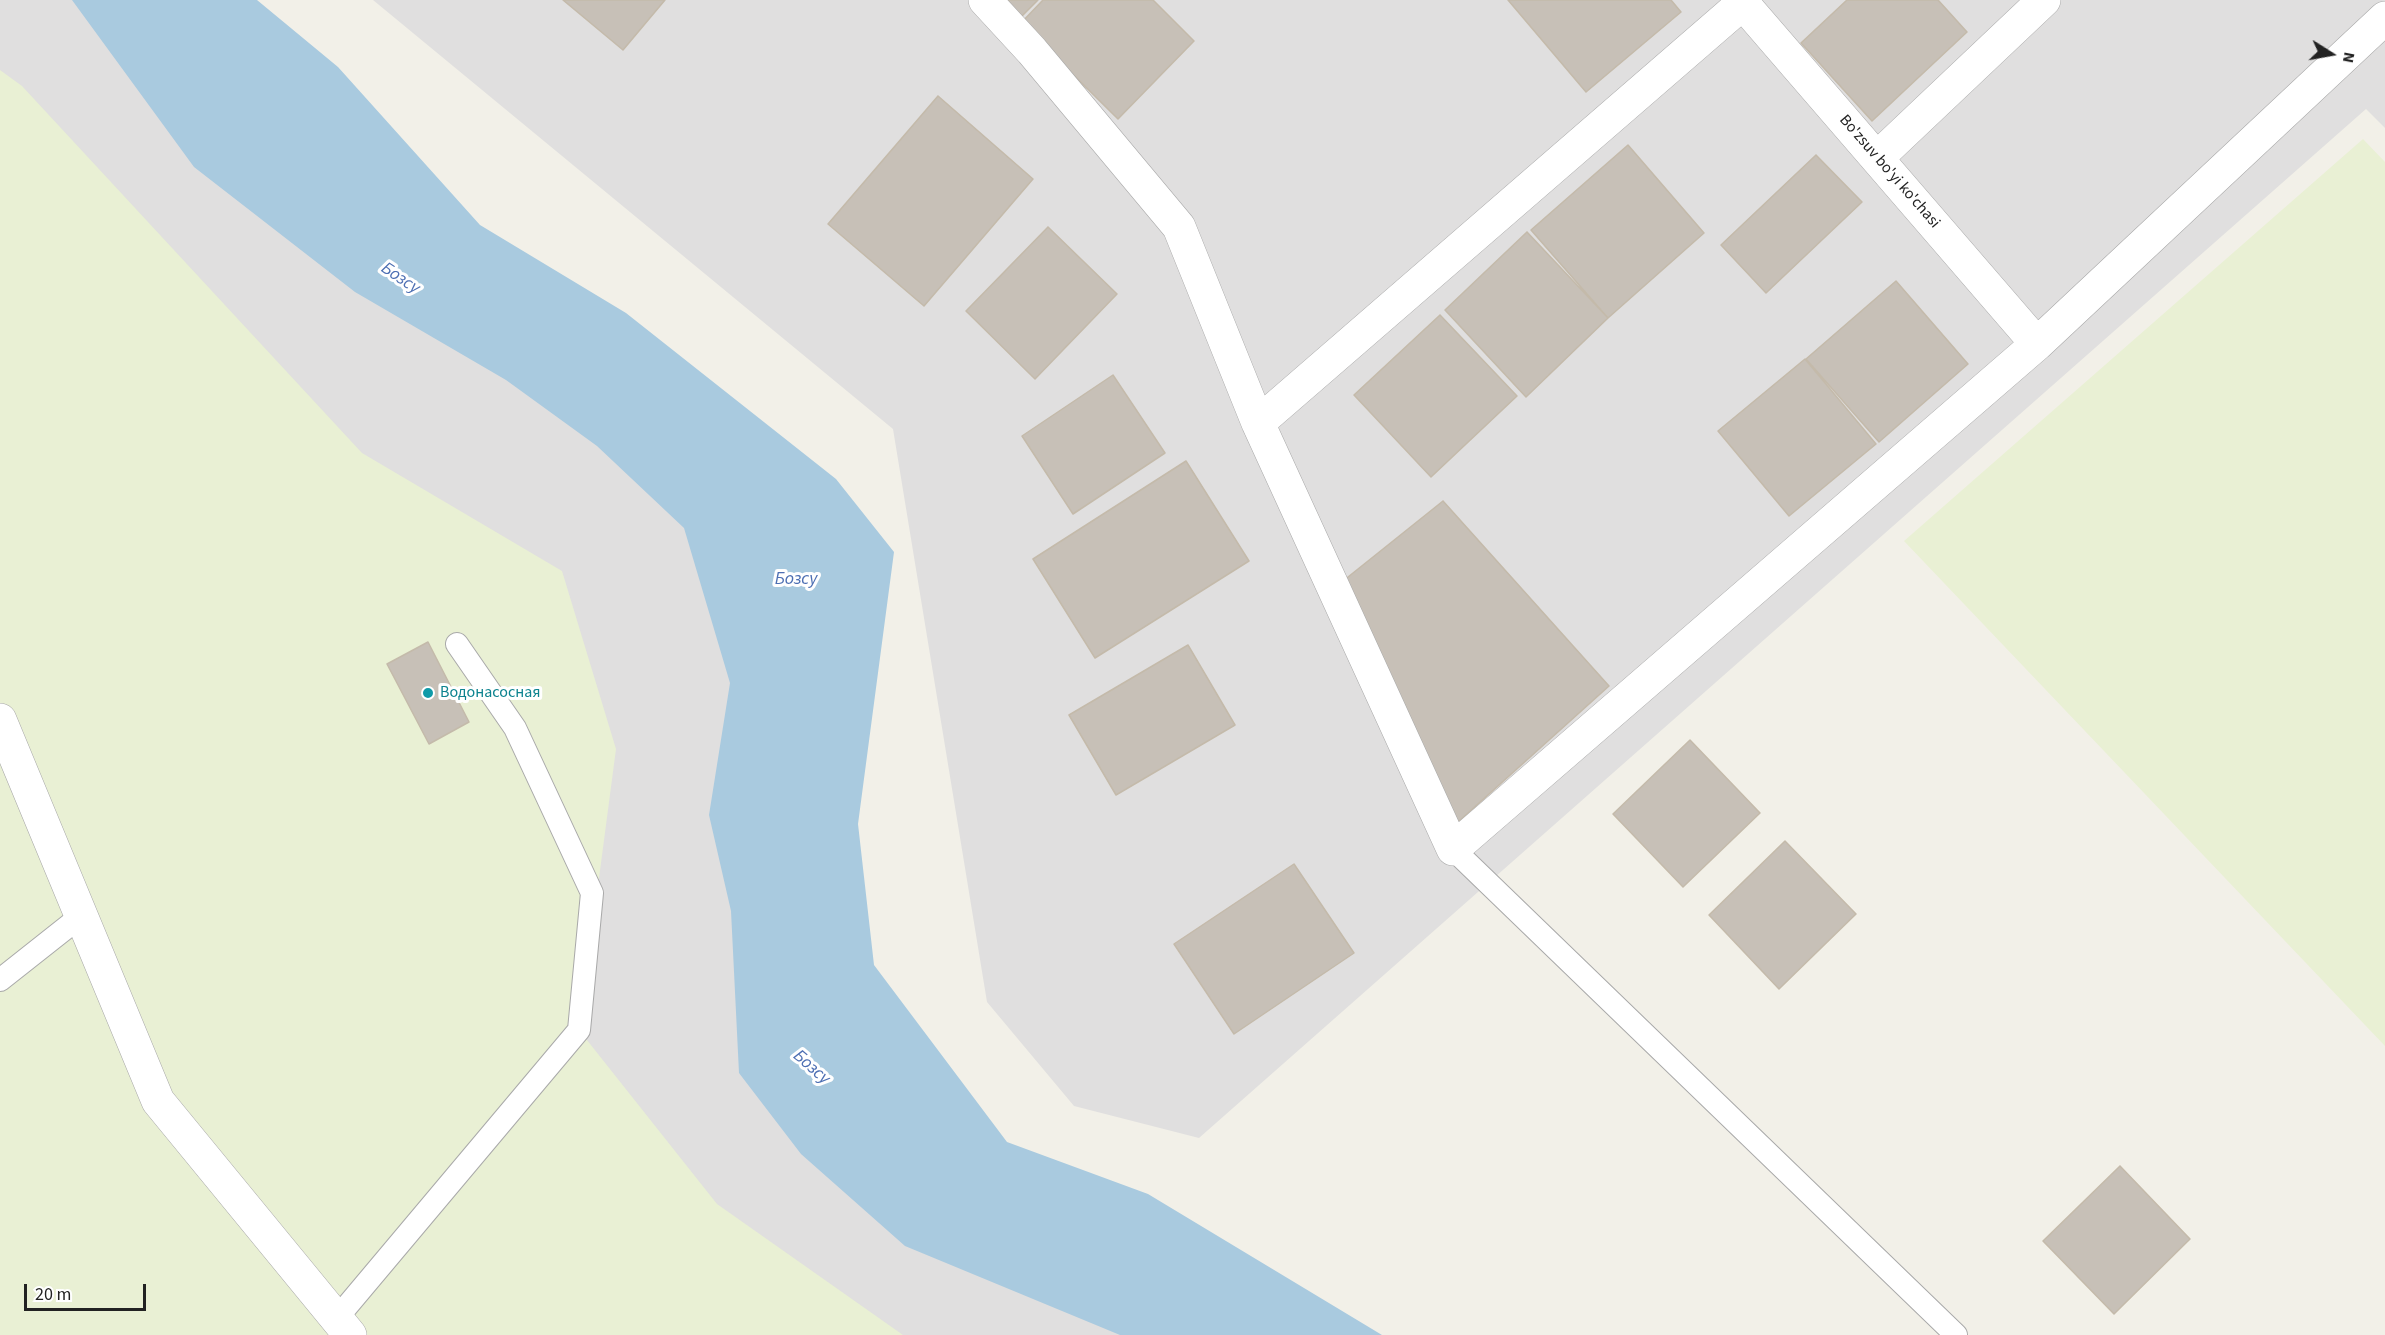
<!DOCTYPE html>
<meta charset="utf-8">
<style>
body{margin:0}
#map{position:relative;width:2385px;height:1335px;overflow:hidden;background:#f2f0e8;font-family:"Source Sans 3",sans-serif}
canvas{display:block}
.north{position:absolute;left:2301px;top:24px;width:60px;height:60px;-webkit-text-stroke:4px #fff;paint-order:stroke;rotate:101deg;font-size:16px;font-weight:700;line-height:24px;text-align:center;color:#222}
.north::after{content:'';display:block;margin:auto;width:21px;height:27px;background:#222;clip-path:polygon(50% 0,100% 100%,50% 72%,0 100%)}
.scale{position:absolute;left:24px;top:1284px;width:122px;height:27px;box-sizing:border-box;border:3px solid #222;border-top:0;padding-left:8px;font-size:18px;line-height:21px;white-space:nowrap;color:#222;-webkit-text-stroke:4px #fff;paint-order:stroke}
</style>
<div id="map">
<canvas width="2385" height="1335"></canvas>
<div class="north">N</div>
<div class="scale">20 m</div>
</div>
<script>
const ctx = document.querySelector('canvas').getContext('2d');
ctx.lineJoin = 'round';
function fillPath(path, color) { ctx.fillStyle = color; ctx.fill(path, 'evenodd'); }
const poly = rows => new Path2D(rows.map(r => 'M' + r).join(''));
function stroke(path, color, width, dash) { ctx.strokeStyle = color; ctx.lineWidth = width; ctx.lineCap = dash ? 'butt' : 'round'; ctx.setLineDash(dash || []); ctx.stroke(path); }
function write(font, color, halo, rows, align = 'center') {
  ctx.font = font + ' "Source Sans 3",sans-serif'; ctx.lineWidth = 6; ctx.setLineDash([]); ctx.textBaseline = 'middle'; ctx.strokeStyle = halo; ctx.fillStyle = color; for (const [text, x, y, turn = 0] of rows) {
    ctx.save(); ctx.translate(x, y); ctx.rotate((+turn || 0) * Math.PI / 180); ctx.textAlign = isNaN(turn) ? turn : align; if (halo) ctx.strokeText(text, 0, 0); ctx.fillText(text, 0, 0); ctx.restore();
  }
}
const residential = poly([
 [0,0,166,0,753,548,739,1073,1241,1335,0,1335],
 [373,0,2385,0,2385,128,2366,109,1199,1138,1074,1106,987,1002,893,429]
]);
const farmland = poly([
 [0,70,22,86,362,453,562,571,616,749,579,1030,717,1204,903,1335,0,1335],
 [2363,139,2385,162,2385,1046,1904,541]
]);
const water = poly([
 [72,0,257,0,338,67,480,225,626,313,836,479,894,552,858,824,874,965,1007,1142,1148,1194,1382,1335,1120,1335,905,1246,801,1154,739,1073,731,911,709,815,730,683,684,528,597,446,506,380,355,292,194,167]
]);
const building = poly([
 [563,0,665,0,623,50,563,0],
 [997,0,1038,0,1018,20,997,0],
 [1043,0,1153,0,1194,41,1118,119,1021,23,1043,0],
 [1508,0,1671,0,1681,12,1586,92,1508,0],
 [1847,0,1938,0,1967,32,1872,121,1801,43,1847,0],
 [938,96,1033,179,924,306,828,224,938,96],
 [1628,145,1704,233,1608,318,1531,230,1628,145],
 [1816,155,1862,202,1766,293,1721,245,1816,155],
 [1048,227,1117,294,1035,379,966,311,1048,227],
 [1527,232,1608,318,1526,397,1445,310,1527,232],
 [1896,281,1968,364,1879,442,1806,359,1896,281],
 [1440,315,1517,396,1431,477,1354,395,1440,315],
 [1805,359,1876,444,1789,516,1718,431,1805,359],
 [1113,375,1165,453,1073,514,1022,436,1113,375],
 [1186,461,1249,561,1095,658,1033,559,1186,461],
 [1443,501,1609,686,1458,822,1343,581,1443,501],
 [428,642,469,722,429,744,387,664,428,642],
 [1188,645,1235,725,1116,795,1069,715,1188,645],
 [1690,740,1760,813,1683,887,1613,814,1690,740],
 [1785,841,1856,914,1779,989,1709,915,1785,841],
 [1294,864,1354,953,1234,1034,1174,944,1294,864],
 [2120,1166,2190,1239,2114,1314,2043,1241,2120,1166]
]);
const lane = poly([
 [1453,849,1956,1335],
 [0,980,81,916],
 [337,1318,579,1030,592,893,515,728,457,644]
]);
const street = poly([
 [985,0,1032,51,1179,227,1258,423,1453,849,2037,344,2385,18],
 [1740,0,2037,344],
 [1877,158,2044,0],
 [1258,423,1743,3],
 [0,720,158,1101,350,1335]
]);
const markers = [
 [428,693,6,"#0f9aa8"]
];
const streetNames = [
 ["Bo'zsuv bo'yi ko'chasi",1889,172,49]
];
const cultureNames = [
 ["Водонасосная",440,693]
];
const waterNames = [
 ["Бозсу",400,279,34],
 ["Бозсу",796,580],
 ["Бозсу",811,1068,41]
];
fillPath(residential, '#e0dfdf');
fillPath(farmland, '#e9f0d4');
fillPath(water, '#a9cadf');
fillPath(building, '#c7c0b7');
stroke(building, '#c4baaa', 1.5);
stroke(lane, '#a9a9a9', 24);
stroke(street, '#a9a9a9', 34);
stroke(lane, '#fff', 22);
stroke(street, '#fff', 33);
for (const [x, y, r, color] of markers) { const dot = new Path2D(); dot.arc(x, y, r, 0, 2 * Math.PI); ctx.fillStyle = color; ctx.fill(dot); stroke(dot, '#fff', 2); }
write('16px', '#222', '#fff', streetNames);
write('16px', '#0d838f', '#fff', cultureNames, 'left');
write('italic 18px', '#4d6fb3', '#fff', waterNames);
</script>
